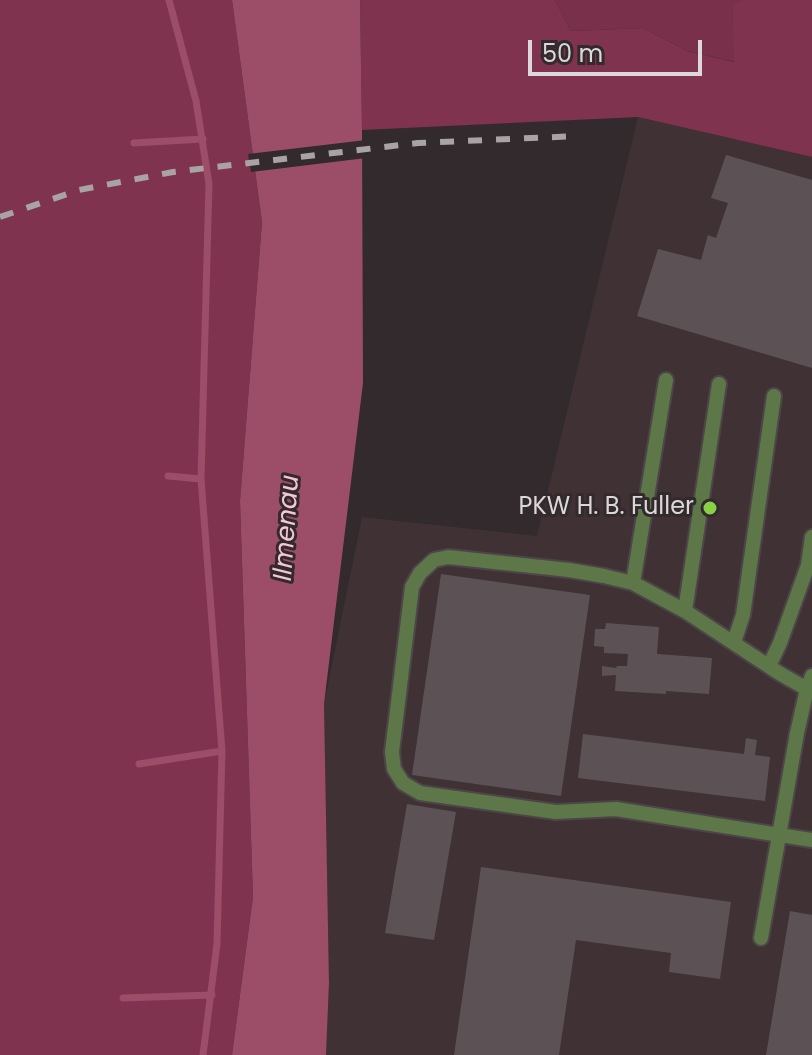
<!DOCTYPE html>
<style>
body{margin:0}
#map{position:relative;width:812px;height:1055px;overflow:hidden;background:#322a2c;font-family:Poppins,sans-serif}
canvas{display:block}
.scale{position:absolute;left:528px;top:40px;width:174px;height:36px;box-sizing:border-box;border:4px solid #dcd7d8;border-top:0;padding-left:10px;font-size:24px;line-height:28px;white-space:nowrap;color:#dcd7d8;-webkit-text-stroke:6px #322a2c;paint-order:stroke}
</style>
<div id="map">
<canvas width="812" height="1055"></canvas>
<div class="scale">50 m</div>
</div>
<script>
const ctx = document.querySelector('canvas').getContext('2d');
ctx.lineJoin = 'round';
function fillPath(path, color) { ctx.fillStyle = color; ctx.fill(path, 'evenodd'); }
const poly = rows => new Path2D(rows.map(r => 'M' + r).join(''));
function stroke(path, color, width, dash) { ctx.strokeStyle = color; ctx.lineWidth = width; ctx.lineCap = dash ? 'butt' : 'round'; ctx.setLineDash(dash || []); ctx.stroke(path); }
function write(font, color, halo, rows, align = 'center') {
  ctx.font = font + ' Poppins,sans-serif'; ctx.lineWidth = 6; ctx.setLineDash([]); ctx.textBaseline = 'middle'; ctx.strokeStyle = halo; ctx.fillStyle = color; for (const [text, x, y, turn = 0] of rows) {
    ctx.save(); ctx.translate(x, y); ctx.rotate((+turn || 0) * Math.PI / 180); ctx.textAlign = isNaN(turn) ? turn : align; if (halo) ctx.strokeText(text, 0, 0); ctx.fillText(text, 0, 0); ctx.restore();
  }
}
const built = poly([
 [638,117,812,157,812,1055,326,1055,329,983,324,704,362,517,537,536]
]);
const green = poly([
 [555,0,742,0,732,6,735,62,687,51,643,28,571,31]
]);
const forest = poly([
 [0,0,232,0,262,222,240,501,253,897,232,1055,0,1055],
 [360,0,555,0,571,31,643,28,687,51,734,62,732,5,742,0,812,0,812,157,638,117,362,130]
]);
const water = poly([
 [232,0,360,0,362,130,363,383,324,704,329,983,326,1055,232,1055,253,897,240,501,262,222]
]);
const pier = poly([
 [366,140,366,158,251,172,248,154]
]);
const stream = poly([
 [169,0,196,101,209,184,201,479,222,751,217,944,203,1055],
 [134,143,203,139],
 [168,476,201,479],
 [139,764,222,751],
 [123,998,212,995]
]);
const building = poly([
 [726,155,812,180,812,368,637,316,658,249,701,260,708,235,716,238,728,203,711,198],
 [441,574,590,595,561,796,412,775],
 [606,623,659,627,657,654,712,658,709,694,666,691,666,694,615,691,616,675,602,676,602,666,616,668,617,666,627,666,628,654,604,653,604,647,594,646,595,629,605,629],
 [583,734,744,754,746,738,757,740,755,755,770,757,765,801,578,778],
 [407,804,456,812,434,940,385,933],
 [481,867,731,902,720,979,669,972,671,953,576,940,559,1055,454,1055],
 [790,911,812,915,812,1055,766,1055]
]);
const service = poly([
 [633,583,666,380],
 [685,611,719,384],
 [734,642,743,615,774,396],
 [769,666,780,643,808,565,812,537],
 [807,689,779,673,685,611,633,583,604,576,569,570,448,557,434,560,420,573,412,587,392,752,394,769,403,783,420,793,556,812,616,809,812,840],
 [761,938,797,733,807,689,812,676]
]);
const rail = poly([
 [0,217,79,190,173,172,418,143,578,136]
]);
const markers = [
 [710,508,8,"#89cf48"]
];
const poiNames = [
 ["PKW H. B. Fuller",694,508]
];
const waterNames = [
 ["Ilmenau",288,528,-86]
];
fillPath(built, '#403135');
fillPath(green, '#79314b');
fillPath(forest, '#7f334f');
fillPath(water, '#9c4d68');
fillPath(pier, '#322a2c');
stroke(stream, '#9c4d68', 7);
fillPath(building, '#5c5255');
stroke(service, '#4d4648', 18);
stroke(service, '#5d7749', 14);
stroke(rail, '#a9a3a4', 6, [14, 14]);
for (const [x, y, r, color] of markers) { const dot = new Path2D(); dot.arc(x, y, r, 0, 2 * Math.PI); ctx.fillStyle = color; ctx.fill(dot); stroke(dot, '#322a2c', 3); }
write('24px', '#dcd7d8', '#322a2c', poiNames, 'right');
write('italic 26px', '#f5c6d3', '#322a2c', waterNames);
</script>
